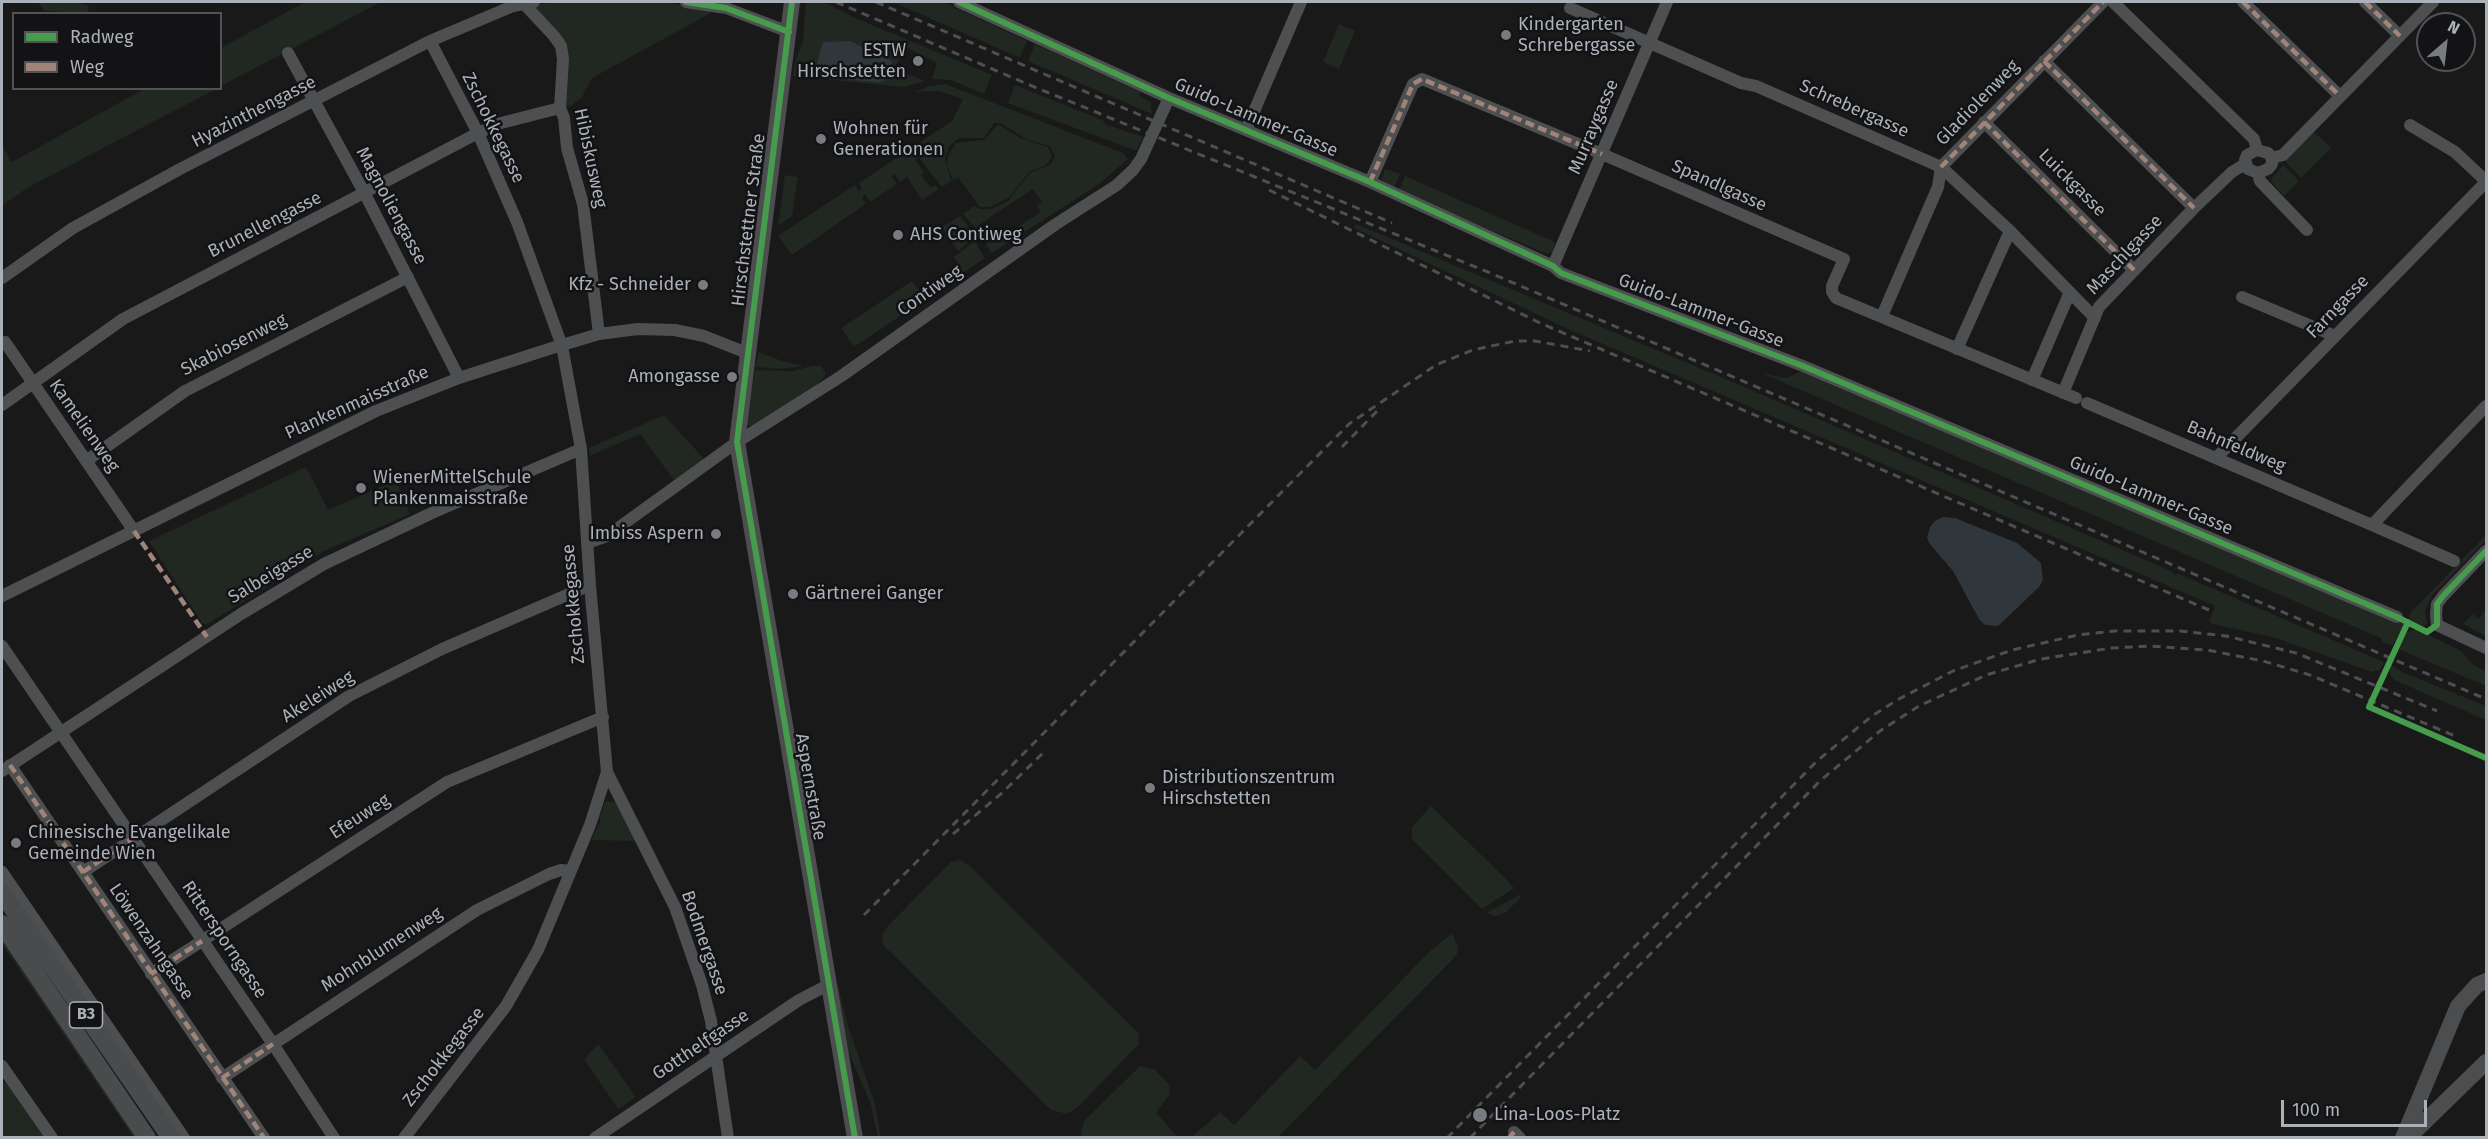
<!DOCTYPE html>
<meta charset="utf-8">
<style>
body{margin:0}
#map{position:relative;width:2488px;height:1139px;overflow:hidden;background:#191919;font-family:"Fira Sans",sans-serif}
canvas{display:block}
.frame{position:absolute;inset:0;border:3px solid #abb1b8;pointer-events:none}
.legend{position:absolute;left:12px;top:12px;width:210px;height:78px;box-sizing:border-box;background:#131315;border:2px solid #505256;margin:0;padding:8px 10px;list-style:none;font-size:18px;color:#abb1b8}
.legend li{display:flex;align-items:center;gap:12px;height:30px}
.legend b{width:30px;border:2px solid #505256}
.north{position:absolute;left:2416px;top:12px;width:60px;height:60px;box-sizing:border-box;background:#131315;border:2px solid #505256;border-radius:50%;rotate:28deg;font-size:16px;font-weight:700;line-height:24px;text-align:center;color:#abb1b8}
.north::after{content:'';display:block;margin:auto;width:21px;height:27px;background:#787c80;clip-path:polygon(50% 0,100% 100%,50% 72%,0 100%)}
.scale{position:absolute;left:2281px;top:1100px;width:146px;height:27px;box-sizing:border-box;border:3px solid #abb1b8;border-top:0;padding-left:8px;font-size:18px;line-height:21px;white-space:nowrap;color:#abb1b8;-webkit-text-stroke:4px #131315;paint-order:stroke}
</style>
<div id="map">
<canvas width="2488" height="1139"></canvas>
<div class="frame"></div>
<ul class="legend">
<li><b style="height:8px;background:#469c4c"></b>Radweg</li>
<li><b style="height:8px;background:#a18479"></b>Weg</li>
</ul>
<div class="north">N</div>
<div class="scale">100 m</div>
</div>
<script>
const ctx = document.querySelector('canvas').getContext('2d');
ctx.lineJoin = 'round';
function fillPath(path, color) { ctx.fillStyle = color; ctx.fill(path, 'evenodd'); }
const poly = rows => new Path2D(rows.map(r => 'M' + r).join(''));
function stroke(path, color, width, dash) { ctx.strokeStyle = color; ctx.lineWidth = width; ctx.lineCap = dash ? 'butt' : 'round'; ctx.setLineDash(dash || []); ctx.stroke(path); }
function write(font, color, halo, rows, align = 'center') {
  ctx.font = font + ' "Fira Sans",sans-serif'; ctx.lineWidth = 5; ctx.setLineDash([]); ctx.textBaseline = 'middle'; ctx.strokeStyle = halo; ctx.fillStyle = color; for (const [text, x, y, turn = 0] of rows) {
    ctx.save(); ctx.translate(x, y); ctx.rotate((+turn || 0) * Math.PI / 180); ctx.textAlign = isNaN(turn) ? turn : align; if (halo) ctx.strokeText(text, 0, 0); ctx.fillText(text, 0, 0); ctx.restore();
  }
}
const green = poly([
 [38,2,75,2,89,6,88,13,44,11],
 [305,2,381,2,221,86,221,48],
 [558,2,665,2,713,9,711,13,592,78,582,97,572,105,564,109,568,63,534,5],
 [806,2,823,2,860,20,992,75,984,94,951,80,932,79,937,63,904,46,895,69,925,81,904,87,793,76,795,62,803,41],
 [893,2,943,2,1027,41,1020,58],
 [1339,24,1355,31,1339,69,1323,62],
 [1035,44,1140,92,1139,95,1151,103,1152,114,1028,61],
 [945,84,1123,153,1128,159,1099,184,992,253,986,245,988,238,993,243,1041,212,1037,206,1042,202,1033,189,980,224,982,228,978,231,963,214,974,206,980,209,992,209,1008,201,1030,173,1051,164,1055,156,1050,146,1026,139,1001,123,994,123,984,138,959,138,949,146,945,160,951,181,942,187,919,158,915,160,924,172,921,175,931,188,935,185,939,189,922,200,907,177,900,182,894,174,892,176,897,184,870,202,865,194,862,197,866,204,792,255,778,236,855,185,859,191,862,189,859,183,952,121,963,99,939,91,915,92,929,86],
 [1015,85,1102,120,1107,125,1144,137,1136,150,1134,150,1008,103],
 [146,88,216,89,27,188,2,206,2,145,12,162],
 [998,124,1020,138,1048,147,1052,157,1046,165,1029,172,1010,197,990,207,980,207,958,177,953,180,947,165,948,156,956,143,984,140],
 [2314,132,2331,148,2301,178,2285,161],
 [2283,165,2299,181,2284,196,2271,182,2272,178],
 [1387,169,1400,174,1394,188,1382,180,1384,170],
 [785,175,798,177,792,216,778,226],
 [1405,176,1555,242,1553,251,1547,254,1399,191],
 [960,216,976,236,958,251,942,227],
 [1356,224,1716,375,2169,570,2175,575,2179,574,2384,662,2380,670,2372,672,2276,638,2213,624,2209,622,2215,606,1568,329,1354,228],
 [977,239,977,245,985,258,934,293,930,287,960,266,954,257],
 [912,281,925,299,854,347,841,328],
 [759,352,782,361,804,366,782,369,755,367],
 [812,366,821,366,825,372,825,376,814,387,753,426,745,425,755,370,793,371],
 [1802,371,2392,618,2404,624,2392,646,2383,642,2381,638,1761,373,1786,378],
 [664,415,706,461,674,480,640,434,590,456,589,448],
 [306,467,328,510,396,480,410,514,324,551,206,625,202,623,149,541],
 [2486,535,2486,540,2431,597,2425,611,2427,624,2422,627,2412,621,2409,617,2411,612],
 [2486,610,2486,636,2463,624,2473,614,2478,619],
 [2416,629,2461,651,2472,664,2486,672,2486,686,2398,649,2407,632],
 [2391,665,2402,672,2486,706,2486,720,2394,680,2389,673],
 [605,801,616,802,637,841,591,840,601,820,599,819],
 [1431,806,1505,878,1514,888,1482,909,1412,839,1412,827],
 [960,860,970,866,1139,1034,1139,1044,1135,1048,1078,1107,1067,1114,1051,1110,883,945,882,936,887,927,946,867,951,862],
 [1520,895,1520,898,1506,912,1496,916,1486,913],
 [1452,933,1458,947,1457,954,1452,960,1278,1137,1192,1137,1220,1112,1234,1125,1300,1056,1315,1070,1429,952],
 [2,937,138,1137,133,1137,2,944],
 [835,986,838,986,848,1026,874,1101,881,1137,878,1137,871,1105,846,1046],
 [598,1044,636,1097,618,1109,584,1059],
 [1140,1066,1154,1069,1168,1083,1170,1087,1169,1095,1156,1113,1178,1137,1082,1137,1081,1131,1085,1120],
 [2,1082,8,1083,46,1137,2,1138]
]);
const water = poly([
 [850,41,890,60,892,63,891,71,885,80,879,82,827,78,815,70,823,42],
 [1943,517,1955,518,2017,543,2041,563,2043,580,2039,587,1998,626,1985,625,1979,619,1953,571,1929,543,1927,537,1930,527,1935,521]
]);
const street = poly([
 [686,2,726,8,789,32],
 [959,2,1169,98,1370,182,1553,266,1561,273,1803,366,2397,617],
 [2113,2,2254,139,2257,150],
 [2243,2,2340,96],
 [2365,2,2400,36],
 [524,4,554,36,561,46,563,59,560,108,564,118,567,148,583,204,599,334],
 [1570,8,1741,83,1756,86,1941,167,2010,231,2095,318],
 [288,53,365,194,459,378],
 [2044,61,2194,208],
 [1984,122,2134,270],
 [2410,125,2455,152,2486,181],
 [1246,130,1301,2],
 [2257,150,2268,153,2272,158,2272,164,2268,169,2258,173,2248,169,2245,160,2247,155,2257,150],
 [2272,158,2283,155,2433,2],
 [2258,173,2260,181,2307,230],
 [1370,182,1413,84,1422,79,1602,154,1844,259,1832,286,1832,292,1836,298,2076,398],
 [1553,266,1667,2],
 [2,278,73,228,180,169,430,41,513,6,534,2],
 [2242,297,2335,336],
 [1882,316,1938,187,1941,167,2103,2],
 [5,342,134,531],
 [1957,349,2010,231],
 [2032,380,2070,292],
 [2063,393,2099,307,2194,208,2232,172,2245,164],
 [2087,403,2372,525],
 [2,405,123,319,478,133,501,123,560,108],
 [2216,458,2486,182],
 [86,461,185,391,408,277],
 [587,543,607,536,737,442,840,377,1056,224,1117,185,1133,170,1141,159,1169,98],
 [2486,551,2443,596,2437,604,2436,614,2437,625,2486,648],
 [2454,561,2372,525,2486,406],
 [2,596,376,411,459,378,552,348,599,334,638,329,675,330,704,336,747,353],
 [2,646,273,1044,334,1138],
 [10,765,264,1138],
 [2,771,241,614,324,564,434,512,581,449],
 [607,772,675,907,702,985,711,1021,728,1138],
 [2,872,184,1138],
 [83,872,349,696,442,649,590,585],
 [151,974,447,782,603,717],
 [2,1066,52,1138],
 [222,1078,477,910,549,874,561,870,570,871],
 [1514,1132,1520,1138],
 [404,1138,506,1006,538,950,590,825,607,772,590,585,581,449,562,346,517,222,478,133,430,41],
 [595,1138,799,1000,828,985]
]);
const secondary = poly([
 [792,2,737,442,855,1138],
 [2403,1138,2458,1006,2477,985,2486,981],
 [2408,1138,2486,1062]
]);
const primary = poly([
 [2,893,171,1138],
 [2,924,147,1138]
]);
const rail = poly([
 [836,2,1032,86,1495,275,2486,699],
 [876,2,1392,223],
 [1269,190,1540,323,2209,610],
 [1342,447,1380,408],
 [953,834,1002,793,1045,751],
 [864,915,1349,424,1436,365,1473,350,1515,341,1535,341,1590,351],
 [1447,1138,1817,761,1872,716,1897,700,1953,671,2012,650,2078,635,2115,631,2180,631,2226,636,2296,653,2437,711],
 [1470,1138,1821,780,1880,731,1919,706,1986,675,2041,659,2112,648,2149,646,2207,650,2263,661,2310,675,2455,736]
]);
const quiet = poly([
 [2243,2,2340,96],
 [2365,2,2400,36],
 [2044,61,2194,208],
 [1984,122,2134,270],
 [1941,167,2103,2],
 [1370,182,1413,84,1422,79,1602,154],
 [134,531,207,637],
 [10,765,264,1138],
 [83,872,133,838],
 [151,974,202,941],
 [222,1078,273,1044],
 [1509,1138,1514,1132]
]);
const cycleway = poly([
 [686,2,726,8,789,32],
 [792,2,737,442,855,1138],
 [959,2,1169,98,1370,182,1553,266,1561,273,1803,366,2397,617,2427,632,2437,625,2437,604,2443,596,2486,551],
 [2408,622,2369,707,2486,758]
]);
const markers = [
 [1506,35,6,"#787c80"],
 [918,61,6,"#787c80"],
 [821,139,6,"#787c80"],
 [898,235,6,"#787c80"],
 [703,285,6,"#787c80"],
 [732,377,6,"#787c80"],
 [361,488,6,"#787c80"],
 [716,534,6,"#787c80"],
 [793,594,6,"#787c80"],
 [1150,788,6,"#787c80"],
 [16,843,6,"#787c80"],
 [1480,1115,8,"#787c80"]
];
const shields = [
 [86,1015,33]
];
const shieldNames = [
 ["B3",86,1015]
];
const poiNames = [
 ["Kindergarten",1518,25],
 ["Schrebergasse",1518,46],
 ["ESTW",906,51,"right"],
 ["Hirschstetten",906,72,"right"],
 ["Wohnen für",833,129],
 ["Generationen",833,150],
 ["AHS Contiweg",910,235],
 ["Kfz - Schneider",691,285,"right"],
 ["Amongasse",720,377,"right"],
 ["WienerMittelSchule",373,478],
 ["Plankenmaisstraße",373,499],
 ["Imbiss Aspern",704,534,"right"],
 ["Gärtnerei Ganger",805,594],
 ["Distributionszentrum",1162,778],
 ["Hirschstetten",1162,799],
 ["Chinesische Evangelikale",28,833],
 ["Gemeinde Wien",28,854],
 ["Lina-Loos-Platz",1494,1115]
];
const streetNames = [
 ["Gladiolenweg",1978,103,-46],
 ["Schrebergasse",1854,109,24],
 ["Hyazinthengasse",254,112,-27],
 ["Guido-Lammer-Gasse",1256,118,23],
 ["Murraygasse",1594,127,-67],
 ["Zschokkegasse",493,128,64],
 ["Hibiskusweg",590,158,78],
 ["Luickgasse",2072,183,45],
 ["Spandlgasse",1719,186,24],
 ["Magnoliengasse",391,206,62],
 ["Hirschstettner Straße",749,220,-83],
 ["Brunellengasse",265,225,-27],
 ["Maschlgasse",2125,255,-47],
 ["Contiweg",930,291,-35],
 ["Farngasse",2338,307,-46],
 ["Guido-Lammer-Gasse",1701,311,21],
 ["Skabiosenweg",234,345,-27],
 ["Plankenmaisstraße",357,403,-24],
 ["Kamelienweg",84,426,55],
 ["Bahnfeldweg",2236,447,23],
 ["Guido-Lammer-Gasse",2151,496,23],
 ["Salbeigasse",271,575,-31],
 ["Zschokkegasse",574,604,-95],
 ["Akeleiweg",318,697,-32],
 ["Aspernstraße",810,787,80],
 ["Efeuweg",360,817,-33],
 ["Rittersporngasse",224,940,56],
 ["Löwenzahngasse",151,942,56],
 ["Bodmergasse",704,943,71],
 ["Mohnblumenweg",382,950,-33],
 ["Gotthelfgasse",701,1045,-34],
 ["Zschokkegasse",444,1057,-52]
];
fillPath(green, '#212721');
fillPath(water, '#2f373c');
stroke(street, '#4d4f51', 12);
stroke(secondary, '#4c4d4f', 16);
stroke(primary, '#4a4b4d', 18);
stroke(rail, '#4e4f50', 3, [8, 6]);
stroke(quiet, '#a18479', 4.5, [9, 4.5]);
stroke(cycleway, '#469c4c', 6);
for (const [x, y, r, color] of markers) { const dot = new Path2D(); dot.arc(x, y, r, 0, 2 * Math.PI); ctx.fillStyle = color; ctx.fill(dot); stroke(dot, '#131315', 2); }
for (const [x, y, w] of shields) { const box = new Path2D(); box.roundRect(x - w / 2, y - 13, w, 26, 4.5); ctx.fillStyle = '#131315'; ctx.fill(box); stroke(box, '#abb1b8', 1.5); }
write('bold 16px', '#abb1b8', null, shieldNames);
write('18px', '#abb1b8', '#131315', poiNames, 'left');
write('18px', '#abb1b8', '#131315', streetNames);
</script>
